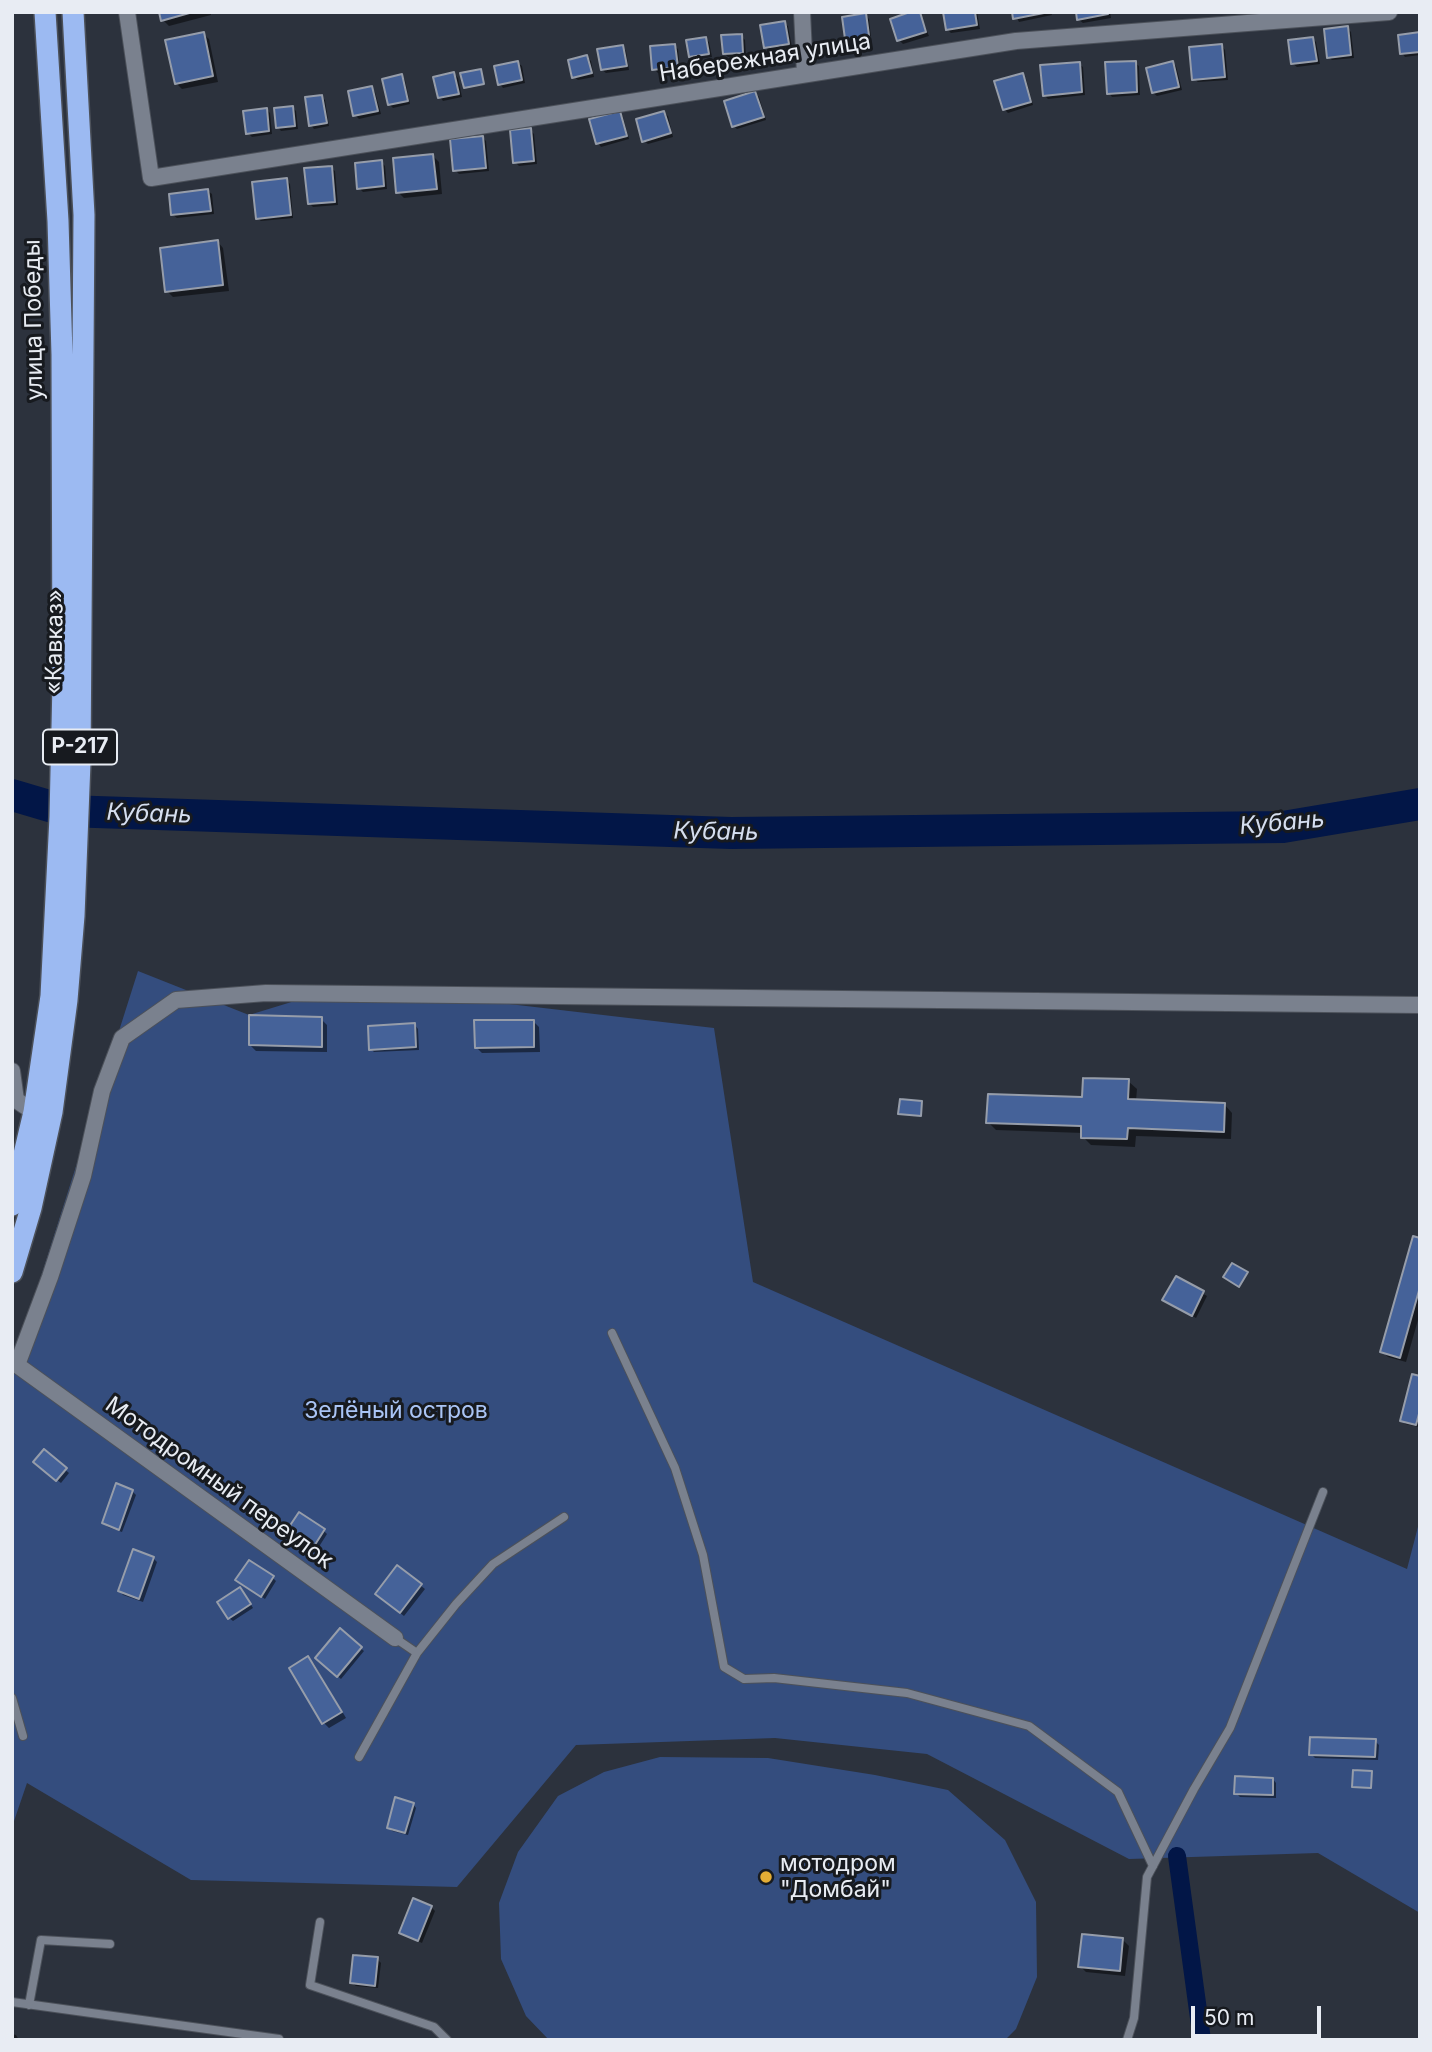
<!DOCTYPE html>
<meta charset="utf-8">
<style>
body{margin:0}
#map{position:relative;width:1432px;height:2052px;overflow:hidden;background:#2c323d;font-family:Inter,sans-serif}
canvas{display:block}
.frame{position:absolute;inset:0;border:14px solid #e8ecf3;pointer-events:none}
.scale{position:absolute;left:1191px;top:2006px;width:130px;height:32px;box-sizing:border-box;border:4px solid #e8ecf3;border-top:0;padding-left:9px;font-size:21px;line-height:24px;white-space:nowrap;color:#e8ecf3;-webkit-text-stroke:5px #171a1f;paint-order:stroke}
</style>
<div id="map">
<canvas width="1432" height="2052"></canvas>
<div class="frame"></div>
<div class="scale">50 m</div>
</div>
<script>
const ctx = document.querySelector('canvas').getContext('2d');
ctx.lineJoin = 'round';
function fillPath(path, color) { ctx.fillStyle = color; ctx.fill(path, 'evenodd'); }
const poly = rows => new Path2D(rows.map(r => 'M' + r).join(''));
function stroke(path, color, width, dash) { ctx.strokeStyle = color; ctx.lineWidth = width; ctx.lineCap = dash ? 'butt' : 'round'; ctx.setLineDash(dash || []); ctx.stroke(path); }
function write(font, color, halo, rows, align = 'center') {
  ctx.font = font + ' Inter,sans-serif'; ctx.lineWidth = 6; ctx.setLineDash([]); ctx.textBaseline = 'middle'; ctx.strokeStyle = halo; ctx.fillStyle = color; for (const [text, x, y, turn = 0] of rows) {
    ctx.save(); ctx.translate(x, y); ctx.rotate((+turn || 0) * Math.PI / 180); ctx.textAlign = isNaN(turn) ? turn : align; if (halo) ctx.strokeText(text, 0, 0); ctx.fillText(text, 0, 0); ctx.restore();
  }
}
const green = poly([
 [138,971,249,1015,347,985,714,1028,753,1282,1407,1569,1420,1519,1420,1913,1318,1853,1129,1859,927,1754,775,1738,576,1745,457,1887,191,1880,27,1783,12,1827,12,1368],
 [660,1757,768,1758,875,1775,948,1790,1005,1840,1036,1902,1037,1977,1016,2029,1005,2040,549,2040,526,2016,501,1959,499,1903,518,1852,558,1796,604,1772]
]);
const shadow = poly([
 [161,12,211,12,211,15,169,26,163,20],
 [919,12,929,36,903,44,899,40],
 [945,12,977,12,980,29,951,33,948,30],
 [1014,12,1051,12,1052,15,1019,22],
 [1078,12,1110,12,1111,18,1083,23,1079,20],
 [865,15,869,19,872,46,851,49,847,45],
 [784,23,788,26,792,47,769,51,765,47],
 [1347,28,1351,32,1354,58,1332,60,1329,57],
 [203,34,209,39,218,82,182,89,176,83],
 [1420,34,1420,55,1405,57,1402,53],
 [741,36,745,40,746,56,728,57,724,53],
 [1312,38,1316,42,1320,64,1297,67,1293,64],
 [706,39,709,42,712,57,695,60,691,56],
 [674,46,678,49,680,70,658,73,654,69],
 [1222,46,1225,50,1228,80,1198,82,1194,79],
 [623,47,626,51,629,70,606,73,602,70],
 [587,57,591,61,594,77,578,80,574,77],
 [518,63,522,66,525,83,503,88,500,84],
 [1135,63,1139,66,1140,95,1112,97,1109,93],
 [1173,63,1176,66,1182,90,1157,96,1153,93],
 [1079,64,1083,67,1085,95,1048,99,1044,95],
 [454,74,458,78,462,97,443,101,440,97],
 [1022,75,1026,79,1033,105,1008,113,1004,109],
 [401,76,405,80,410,104,393,108,389,104],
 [372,88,375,92,381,114,359,119,355,115],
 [755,93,759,97,766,120,737,129,734,126],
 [322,97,325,100,329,126,314,129,311,125],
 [292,107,296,111,298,129,281,131,278,127],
 [266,109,270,113,272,134,252,137,248,133],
 [620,113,623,117,629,139,601,147,598,143],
 [664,113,668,116,673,137,648,144,644,141],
 [530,130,534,134,537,164,519,166,515,162],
 [482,137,486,141,489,171,459,174,455,170],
 [433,156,439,162,442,194,404,198,398,192],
 [381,162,385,166,387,189,363,192,359,188],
 [331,168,335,171,338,205,313,207,309,203],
 [286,180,290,184,293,218,261,221,257,218],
 [208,191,212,194,214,214,177,218,173,215],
 [218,242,223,248,229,291,173,297,167,291],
 [321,1019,327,1025,327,1052,256,1051,250,1045],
 [533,1021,539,1027,540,1052,482,1053,476,1047],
 [415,1025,418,1029,419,1050,374,1052,371,1049],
 [1128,1081,1137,1089,1136,1101,1224,1104,1232,1113,1231,1139,1136,1136,1135,1147,1091,1145,1083,1137,1083,1133,996,1130,988,1122,1084,1099],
 [1420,1240,1420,1313,1406,1362,1388,1357,1382,1351],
 [1176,1278,1207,1296,1196,1318,1165,1300],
 [1420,1378,1420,1425,1419,1427,1405,1424,1402,1420],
 [44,1452,69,1473,61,1483,39,1466],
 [132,1491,136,1495,122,1532,108,1527,104,1523],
 [324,1531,327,1534,315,1553,290,1537],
 [153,1558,157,1562,143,1602,123,1595,120,1591],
 [397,1567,425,1589,404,1616,380,1597],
 [273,1578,276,1581,265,1599,241,1583],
 [244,1593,253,1608,233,1621,229,1618],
 [340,1631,364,1651,341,1679,321,1662],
 [308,1658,314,1664,346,1718,329,1728,323,1722],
 [1375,1741,1379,1745,1378,1760,1315,1758,1311,1754],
 [1273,1779,1276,1783,1276,1798,1240,1797,1236,1793],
 [413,1804,416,1808,408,1835,392,1831,389,1827],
 [431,1907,435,1911,422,1943,401,1933],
 [1123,1940,1129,1946,1125,1976,1086,1972,1080,1966],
 [377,1959,381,1963,378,1988,356,1986,352,1983],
 [12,2034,16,2035,19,2040,12,2040]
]);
const canal = poly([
 [1177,1856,1202,2040]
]);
const river = poly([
 [12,795,66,811,731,833,1283,827,1420,804]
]);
const building = poly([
 [159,12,193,12,161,21,159,12],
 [910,12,920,12,926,32,897,41,890,19,910,12],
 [943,12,975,12,977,25,946,30,943,12],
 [1012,12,1049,12,1013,19,1012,12],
 [1076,12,1108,12,1108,14,1077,20,1076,12],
 [866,13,870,43,846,46,842,17,866,13],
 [785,21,789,44,764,48,760,25,785,21],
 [1348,26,1351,55,1327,58,1324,29,1348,26],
 [204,32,213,76,175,84,165,40,204,32],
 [1420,32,1420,52,1400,54,1398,35,1420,32],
 [742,34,743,53,723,54,721,35,742,34],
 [706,37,709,54,689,57,686,40,706,37],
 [1313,37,1317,61,1291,64,1288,40,1313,37],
 [675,44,678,67,652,70,650,46,675,44],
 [1222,44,1225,77,1192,80,1189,47,1222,44],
 [623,45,627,66,601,70,597,49,623,45],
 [587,55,592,73,572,78,568,60,587,55],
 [518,61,522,80,498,85,494,66,518,61],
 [1136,61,1137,92,1107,94,1105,62,1136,61],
 [1173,61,1179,87,1152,93,1146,68,1173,61],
 [1080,62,1082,92,1043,96,1040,65,1080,62],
 [481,69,484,84,464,88,460,73,481,69],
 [454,72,459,94,438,98,433,77,454,72],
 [1023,73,1031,102,1003,110,994,81,1023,73],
 [402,74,408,101,388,105,382,79,402,74],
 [372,86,378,111,353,116,348,91,372,86],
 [755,91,764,117,732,127,724,101,755,91],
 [322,95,327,123,309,126,305,97,322,95],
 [293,106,295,126,276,128,274,108,293,106],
 [267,108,269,131,246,134,243,111,267,108],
 [620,111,627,136,596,144,589,119,620,111],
 [664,111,671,133,642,142,636,119,664,111],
 [531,128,534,161,513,163,510,130,531,128],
 [483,136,486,168,453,171,450,139,483,136],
 [433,154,437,189,396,193,393,158,433,154],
 [382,160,384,186,357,189,355,163,382,160],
 [332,166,335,202,308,204,304,168,332,166],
 [287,178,291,215,256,219,252,182,287,178],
 [208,189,211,211,171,215,169,194,208,189],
 [218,240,223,285,165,292,160,248,218,240],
 [249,1015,322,1017,322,1047,249,1045,249,1015],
 [474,1020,534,1020,534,1047,475,1048,474,1020],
 [415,1023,416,1047,369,1050,368,1026,415,1023],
 [1083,1078,1129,1079,1128,1099,1225,1103,1224,1132,1128,1128,1127,1139,1081,1138,1081,1126,986,1123,988,1094,1082,1097,1083,1078],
 [900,1099,922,1101,921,1116,898,1114,900,1099],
 [1413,1236,1420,1238,1420,1287,1400,1358,1380,1352,1413,1236],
 [1232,1263,1248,1272,1239,1287,1223,1277,1232,1263],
 [1176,1276,1204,1291,1192,1316,1162,1300,1176,1276],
 [1412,1374,1420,1376,1420,1410,1416,1425,1400,1421,1412,1374],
 [44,1449,67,1468,56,1481,33,1462,44,1449],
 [116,1483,133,1490,119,1530,102,1523,116,1483],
 [299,1512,325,1529,311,1551,285,1533,299,1512],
 [133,1549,154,1557,139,1599,118,1591,133,1549],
 [249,1560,274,1576,261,1597,235,1580,249,1560],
 [397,1565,422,1584,400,1613,375,1594,397,1565],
 [240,1587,251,1604,228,1619,217,1602,240,1587],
 [340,1628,362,1647,337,1677,315,1658,340,1628],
 [308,1656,342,1712,322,1724,289,1668,308,1656],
 [1310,1737,1376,1739,1375,1757,1309,1755,1310,1737],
 [1353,1770,1372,1771,1371,1788,1352,1787,1353,1770],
 [1235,1776,1273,1778,1273,1795,1234,1794,1235,1776],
 [395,1797,414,1803,405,1833,387,1828,395,1797],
 [413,1898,432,1906,418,1941,399,1933,413,1898],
 [1082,1934,1123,1938,1120,1971,1078,1967,1082,1934],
 [353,1955,378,1957,375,1986,350,1983,353,1955]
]);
const lane = poly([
 [612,1333,675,1468,703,1555,724,1667,744,1679,774,1678,907,1693,1029,1726,1118,1792,1153,1866],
 [417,1653,456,1604,493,1564,564,1517],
 [12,1698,23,1736],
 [359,1757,417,1653,395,1638],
 [320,1922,310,1985,434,2027,447,2040],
 [12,2002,279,2039],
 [29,2005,41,1940,110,1944],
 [1127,2040,1134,2018,1147,1877,1194,1789,1230,1728,1323,1492]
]);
const street = poly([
 [127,12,151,178,1016,41,1389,12],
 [802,12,805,74],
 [12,1071,16,1100,34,1112],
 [12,1363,17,1365,50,1277,83,1176,102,1091,122,1038,176,1000,266,993,1420,1005],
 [17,1365,395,1638]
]);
const highway = poly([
 [12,1205,34,1112,51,996,60,817,63,682,62,355,58,221,45,12],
 [12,1272,31,1208,52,1112,67,1000,74,916,80,762,84,215,73,12]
]);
const markers = [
 [766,1877,7,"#e4ad35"]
];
const shields = [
 [80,747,74]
];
const shieldNames = [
 ["Р-217",80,747]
];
const streetNames = [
 ["Набережная улица",765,58,-9],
 ["улица Победы",34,320,-91],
 ["«Кавказ»",55,642,-89],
 ["Мотодромный переулок",219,1483,36]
];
const parkNames = [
 ["Зелёный остров",396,1411]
];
const poiNames = [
 ["мотодром",780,1864],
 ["\"Домбай\"",780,1890]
];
const waterNames = [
 ["Кубань",149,814,2],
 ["Кубань",1282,823,-5],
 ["Кубань",716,832,1]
];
fillPath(green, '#344d7e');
fillPath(shadow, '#0007');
stroke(canal, '#021647', 18);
stroke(river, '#021647', 32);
fillPath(building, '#456299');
stroke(building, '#969daa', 2);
stroke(lane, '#4c515a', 10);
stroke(street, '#4c515a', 18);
stroke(highway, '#4c515a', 24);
stroke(lane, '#7a818e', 8);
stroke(street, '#7a818e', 16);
stroke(highway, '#9cbaf2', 21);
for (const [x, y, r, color] of markers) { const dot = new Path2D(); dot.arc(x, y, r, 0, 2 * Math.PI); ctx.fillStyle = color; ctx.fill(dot); stroke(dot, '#171a1f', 2.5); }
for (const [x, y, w] of shields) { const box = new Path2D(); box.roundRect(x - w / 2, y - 17.5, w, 35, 5); ctx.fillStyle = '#171a1f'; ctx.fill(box); stroke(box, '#e8ecf3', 2); }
write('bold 21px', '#e8ecf3', null, shieldNames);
write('23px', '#e8ecf3', '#171a1f', streetNames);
write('23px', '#aac5f6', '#171a1f', parkNames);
write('23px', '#e8ecf3', '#171a1f', poiNames, 'left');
write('italic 24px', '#d5deef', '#171a1f', waterNames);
</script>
